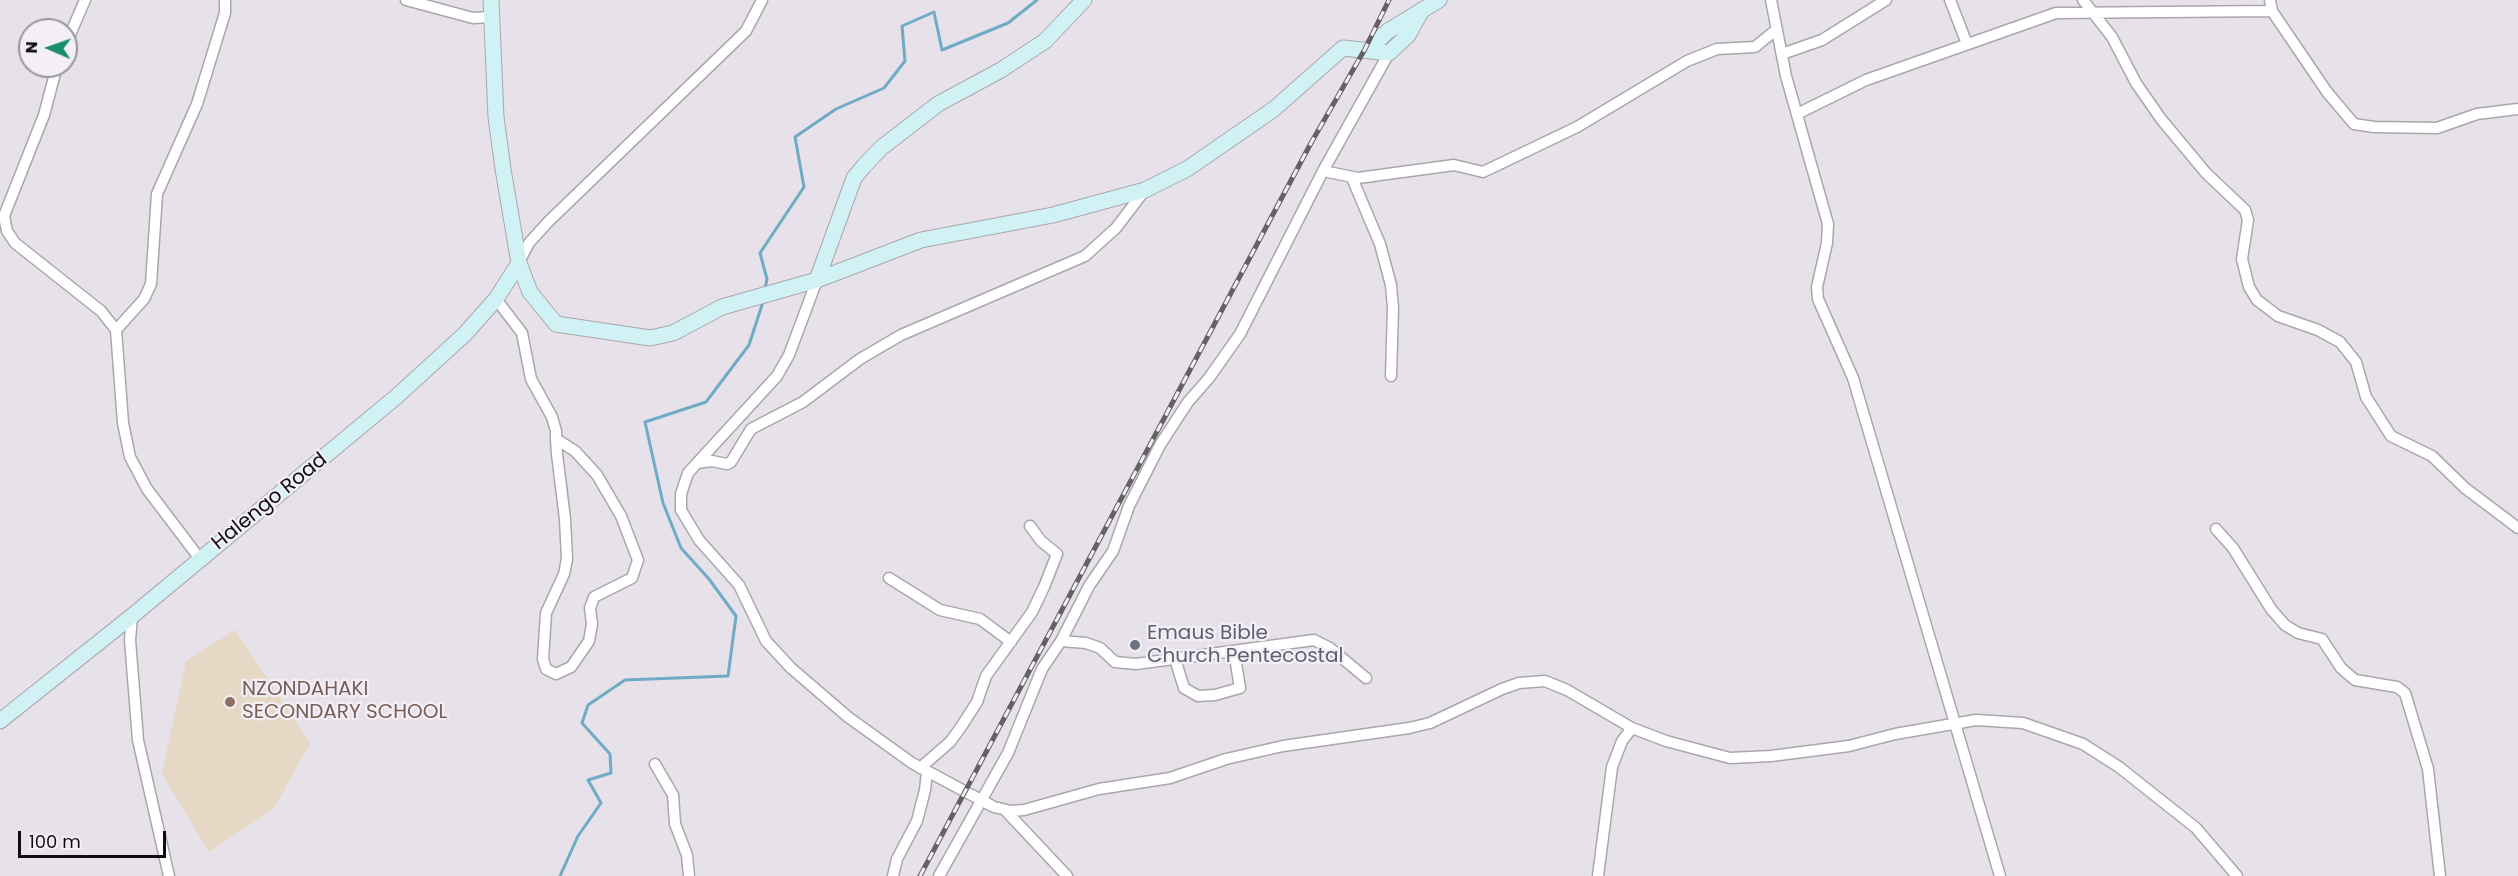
<!DOCTYPE html>
<style>
body{margin:0}
#map{position:relative;width:2518px;height:876px;overflow:hidden;background:#e7e2ea;font-family:Poppins,sans-serif}
canvas{display:block}
.north{position:absolute;left:18px;top:18px;width:60px;height:60px;box-sizing:border-box;background:#f4eff7;border:2px solid #98959b;border-radius:50%;rotate:272deg;font-size:16px;font-weight:700;line-height:24px;text-align:center;color:#0f0d10}
.north::after{content:'';display:block;margin:auto;width:21px;height:27px;background:#1a8d6f;clip-path:polygon(50% 0,100% 100%,50% 72%,0 100%)}
.scale{position:absolute;left:18px;top:831px;width:148px;height:27px;box-sizing:border-box;border:3px solid #0f0d10;border-top:0;padding-left:8px;font-size:18px;line-height:21px;white-space:nowrap;color:#0f0d10;-webkit-text-stroke:4px #f4eff7;paint-order:stroke}
</style>
<div id="map">
<canvas width="2518" height="876"></canvas>
<div class="north">N</div>
<div class="scale">100 m</div>
</div>
<script>
const ctx = document.querySelector('canvas').getContext('2d');
ctx.lineJoin = 'round';
function fillPath(path, color) { ctx.fillStyle = color; ctx.fill(path, 'evenodd'); }
const poly = rows => new Path2D(rows.map(r => 'M' + r).join(''));
function stroke(path, color, width, dash) { ctx.strokeStyle = color; ctx.lineWidth = width; ctx.lineCap = dash ? 'butt' : 'round'; ctx.setLineDash(dash || []); ctx.stroke(path); }
function write(font, color, halo, rows, align = 'center') {
  ctx.font = font + ' Poppins,sans-serif'; ctx.lineWidth = 4.5; ctx.setLineDash([]); ctx.textBaseline = 'middle'; ctx.strokeStyle = halo; ctx.fillStyle = color; for (const [text, x, y, turn = 0] of rows) {
    ctx.save(); ctx.translate(x, y); ctx.rotate((+turn || 0) * Math.PI / 180); ctx.textAlign = isNaN(turn) ? turn : align; if (halo) ctx.strokeText(text, 0, 0); ctx.fillText(text, 0, 0); ctx.restore();
  }
}
const education = poly([
 [235,630,310,743,274,808,209,852,162,774,186,661]
]);
const stream = poly([
 [765,289,767,279,760,253,804,187,795,137,836,109,884,88,905,61,902,26,934,12,942,50,1008,23,1037,0],
 [560,876,578,836,601,803,588,780,611,773,610,754,582,723,588,705,625,680,728,676,736,616,709,579,681,548,663,503,645,422,706,402,749,345,763,302]
]);
const street = poly([
 [406,0,473,18,491,17],
 [1771,0,1786,76,1828,224,1827,243,1817,287,1818,299,1853,378,2000,876],
 [1950,0,1967,44],
 [2083,0,2112,37,2136,83,2161,119,2206,173,2245,210,2248,220,2242,259,2249,287,2257,300,2278,316,2318,330,2340,342,2356,362,2366,397,2391,436,2432,456,2465,488,2518,528],
 [2270,0,2272,11,2327,92,2354,124,2374,127,2437,128,2477,114,2518,109],
 [66,44,85,0],
 [1782,54,1822,40,1886,0],
 [57,66,44,115,4,216,7,231,15,243,101,311,116,330,123,423,130,457,147,489,200,559],
 [1797,114,1866,80,2056,13,2272,11],
 [1323,171,1358,178,1454,165,1483,172,1577,127,1687,61,1717,49,1755,47,1777,29],
 [1352,178,1380,244,1391,285,1393,308,1391,376],
 [519,262,529,243,548,222,746,31,762,0],
 [817,280,789,355,777,376,688,473,681,494,681,510,699,540,739,585,766,641,791,668,848,717,912,763,994,807,1011,811,1024,810,1099,789,1170,778,1226,759,1283,746,1409,728,1430,723,1502,689,1519,683,1545,681,1567,690,1632,728,1666,741,1730,758,1771,756,1849,746,1895,734,1976,720,2023,723,2083,744,2119,767,2196,828,2237,876],
 [496,299,522,333,531,379,552,417,556,431,556,439,557,454,565,519,567,559,564,574,546,613,543,659,546,669,556,674,571,667,589,641,592,624,590,608,594,597,632,578,638,560,621,516,597,475,575,451,556,439],
 [116,330,144,299,151,284,157,194,197,104,225,13,225,0],
 [697,463,712,461,727,464,731,462,751,429,803,402,860,359,901,335,1085,256,1116,228,1145,190],
 [2216,529,2233,548,2271,609,2285,625,2298,633,2322,639,2341,668,2355,680,2397,687,2405,693,2428,769,2440,876],
 [889,578,940,610,980,619,1011,642],
 [132,616,130,640,138,740,169,876],
 [1061,641,1086,643,1100,648,1115,662,1136,664,1314,640,1330,648,1366,678],
 [1175,659,1184,688,1198,696,1215,695,1240,688,1234,651],
 [655,764,673,795,675,824,687,855,689,876],
 [920,768,950,742,961,727,977,702,986,676,1032,612,1044,587,1057,554,1041,541,1030,526],
 [1005,810,1067,876],
 [893,876,897,859,917,821,925,790,927,772],
 [939,876,1008,753,1042,669,1061,641,1089,586,1113,551,1129,506,1160,445,1188,402,1209,378,1240,334,1323,171,1389,53],
 [1598,876,1612,767,1622,741,1632,728]
]);
const secondary = poly([
 [491,0,496,117,503,169,519,263,530,292,556,324,650,338,673,333,722,307,817,280,921,240,1053,215,1145,190,1187,169,1274,109,1343,48,1389,53,1408,35,1422,10],
 [1368,50,1388,31,1439,0],
 [817,280,854,178,864,166,881,148,938,104,1001,70,1045,41,1084,0],
 [0,721,132,616,396,397,465,334,496,299,519,263]
]);
const rail = poly([
 [920,876,1311,143,1365,49,1389,0]
]);
const markers = [
 [1135,645,6,"#6b7280"],
 [230,702,6,"#8d6e63"]
];
const streetNames = [
 ["Halengo Road",270,502,-39]
];
const worshipNames = [
 ["Emaus Bible",1147,634],
 ["Church Pentecostal",1147,657]
];
const educationNames = [
 ["NZONDAHAKI",242,690],
 ["SECONDARY SCHOOL",242,713]
];
fillPath(education, '#e5d8c5');
stroke(stream, '#6fabc5', 3);
stroke(street, '#aba6ae', 13);
stroke(secondary, '#aba6ae', 17);
stroke(street, '#fff', 10);
stroke(secondary, '#d1f2f5', 15);
stroke(rail, '#646166', 5);
stroke(rail, '#f4eff7', 3, [9]);
for (const [x, y, r, color] of markers) { const dot = new Path2D(); dot.arc(x, y, r, 0, 2 * Math.PI); ctx.fillStyle = color; ctx.fill(dot); stroke(dot, '#f4eff7', 2); }
write('20px', '#0f0d10', '#f4eff7', streetNames);
write('20px', '#5b616d', '#f4eff7', worshipNames, 'left');
write('20px', '#785e54', '#f4eff7', educationNames, 'left');
</script>
